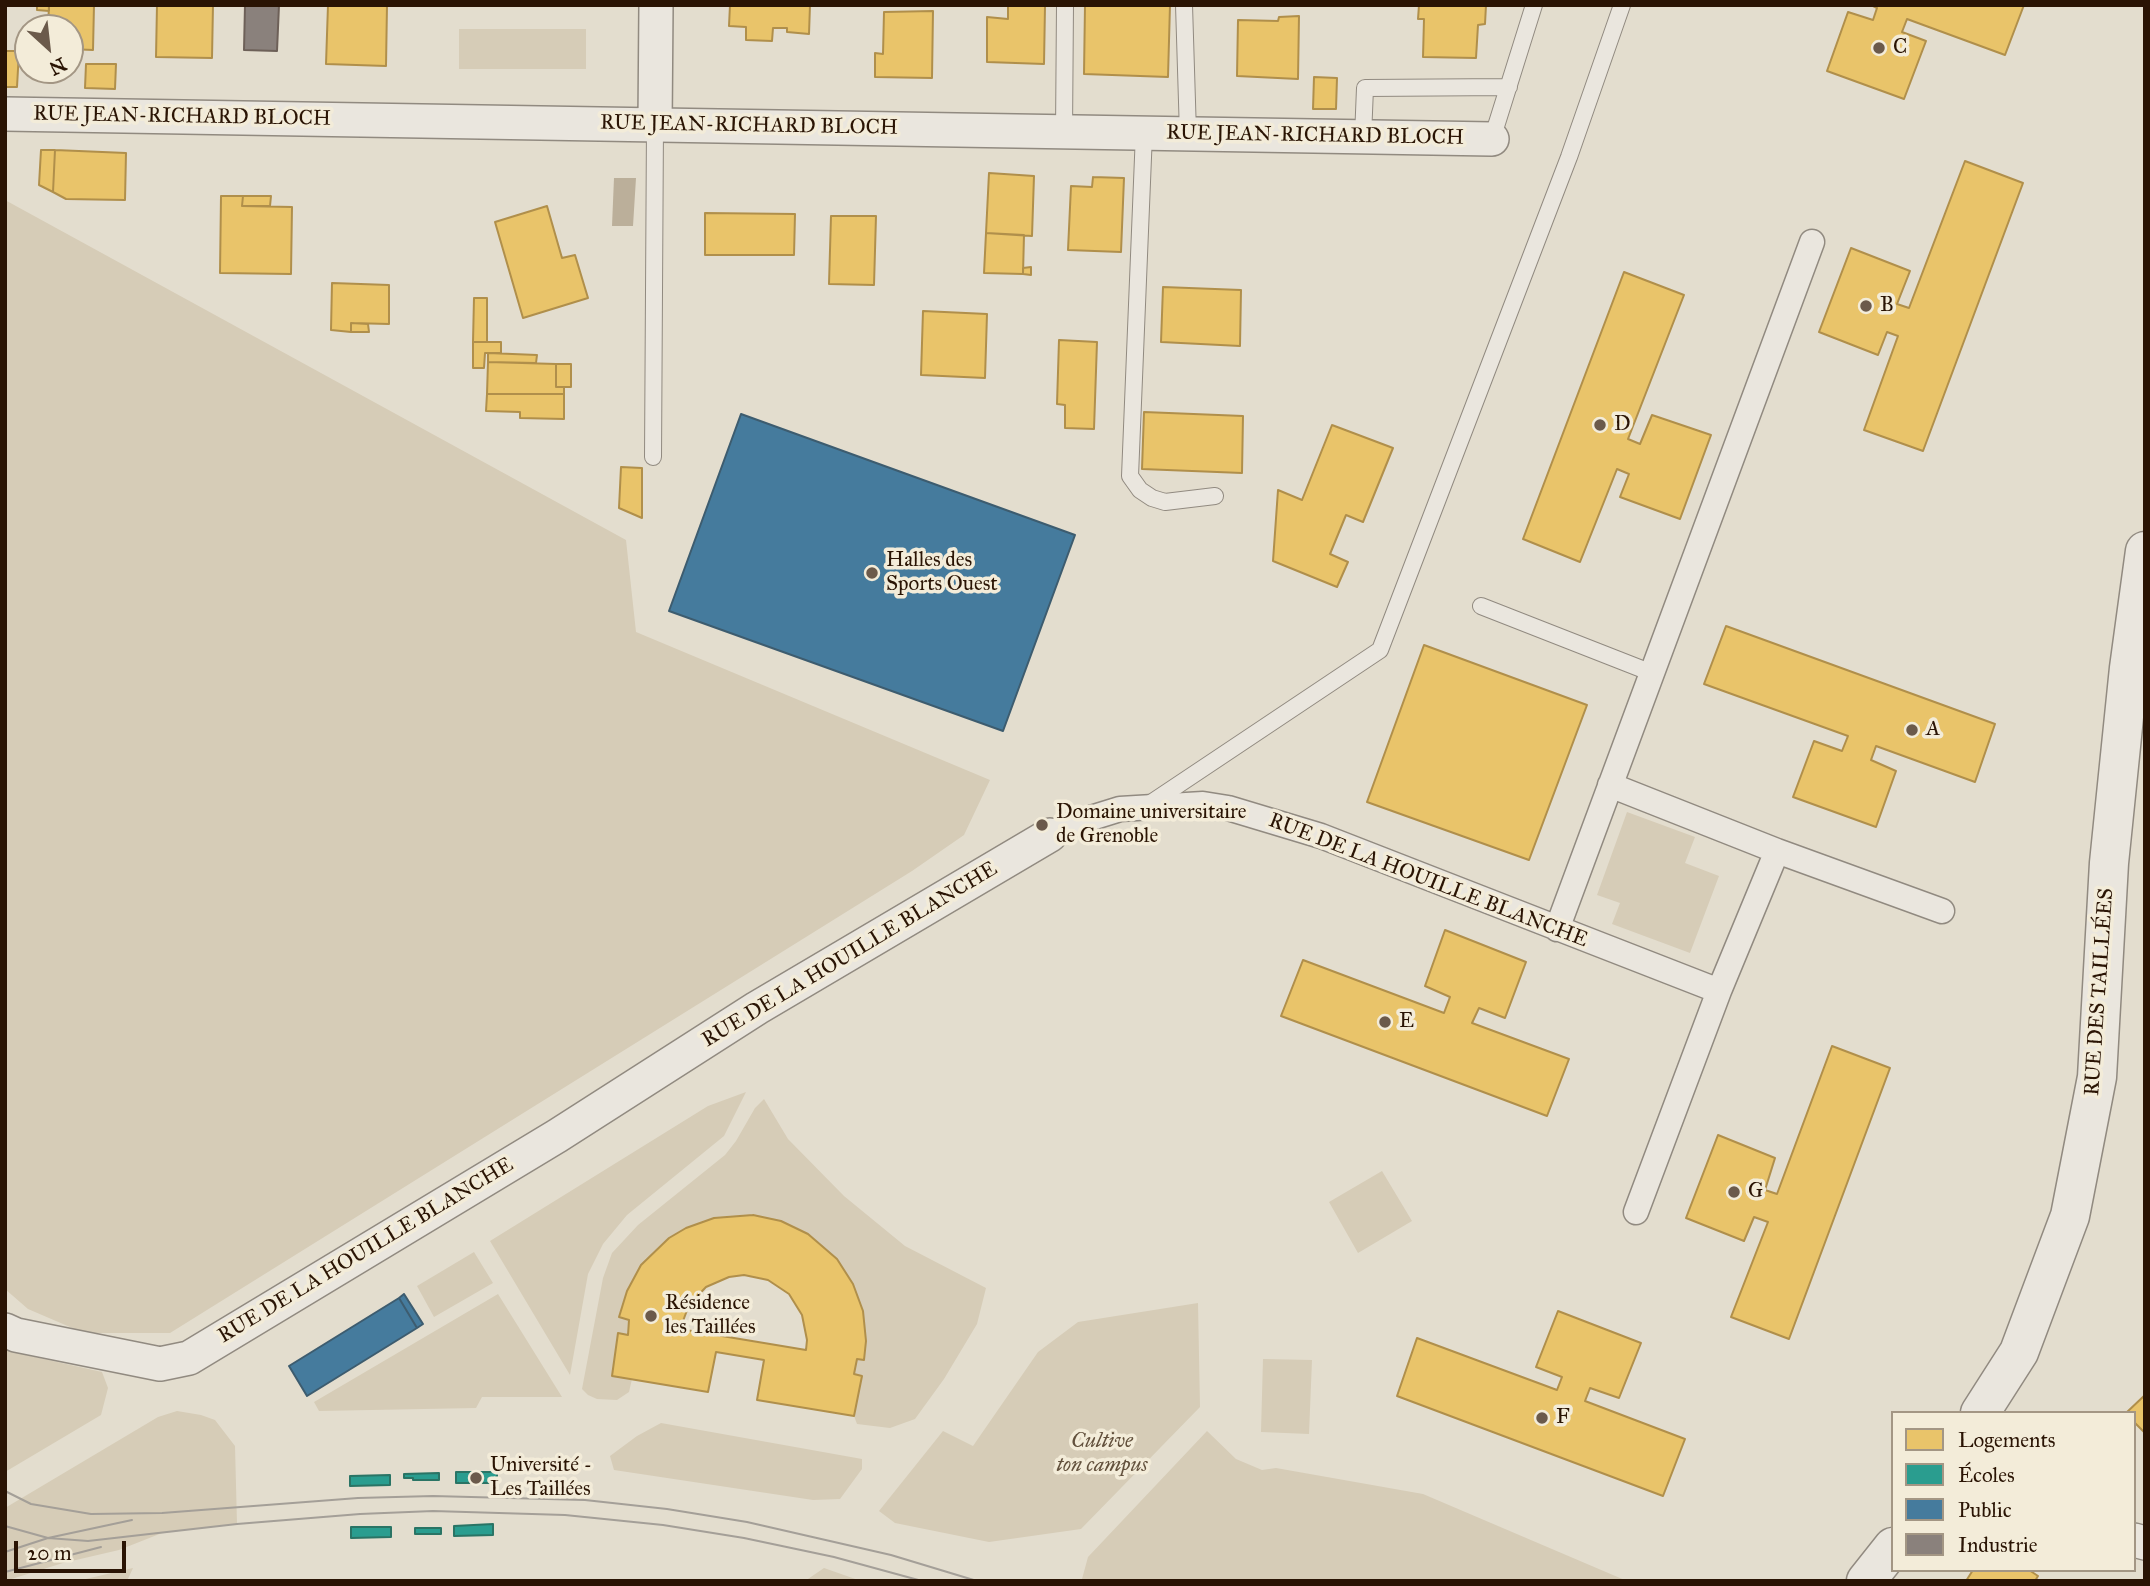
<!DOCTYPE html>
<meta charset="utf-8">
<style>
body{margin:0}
#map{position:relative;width:2150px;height:1586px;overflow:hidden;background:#e3ddce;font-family:"IM FELL Great Primer",serif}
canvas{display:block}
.frame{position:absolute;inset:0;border:7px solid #2a1404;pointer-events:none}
.legend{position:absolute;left:1891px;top:1411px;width:245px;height:161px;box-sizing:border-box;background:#f3ecd9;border:2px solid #a39684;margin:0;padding:9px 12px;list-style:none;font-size:21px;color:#2a1404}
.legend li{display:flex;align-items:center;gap:14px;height:35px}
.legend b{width:35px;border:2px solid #a39684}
.north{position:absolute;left:14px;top:14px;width:70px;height:70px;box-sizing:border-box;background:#f3ecd9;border:2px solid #a39684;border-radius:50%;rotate:153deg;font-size:19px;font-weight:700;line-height:28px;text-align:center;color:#2a1404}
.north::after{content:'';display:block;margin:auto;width:24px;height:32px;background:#6b5a4b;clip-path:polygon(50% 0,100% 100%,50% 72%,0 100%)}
.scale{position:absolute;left:14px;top:1541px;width:112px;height:32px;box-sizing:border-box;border:4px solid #2a1404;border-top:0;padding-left:9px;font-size:21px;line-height:24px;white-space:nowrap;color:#2a1404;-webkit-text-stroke:5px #f3ecd9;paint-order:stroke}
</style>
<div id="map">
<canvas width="2150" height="1586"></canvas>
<div class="frame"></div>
<ul class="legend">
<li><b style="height:19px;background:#e9c46a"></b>Logements</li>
<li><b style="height:19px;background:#2a9d8f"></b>Écoles</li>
<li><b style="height:19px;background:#457b9d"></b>Public</li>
<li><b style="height:19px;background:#8a817c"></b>Industrie</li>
</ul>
<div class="north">N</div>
<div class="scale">20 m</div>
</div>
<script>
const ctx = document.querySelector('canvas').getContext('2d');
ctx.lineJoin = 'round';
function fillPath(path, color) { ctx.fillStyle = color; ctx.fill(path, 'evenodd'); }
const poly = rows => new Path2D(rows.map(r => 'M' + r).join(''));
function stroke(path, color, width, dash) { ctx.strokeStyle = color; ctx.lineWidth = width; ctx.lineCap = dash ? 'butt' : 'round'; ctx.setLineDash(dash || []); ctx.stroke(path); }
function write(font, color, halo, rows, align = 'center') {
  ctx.font = font + ' "IM FELL Great Primer",serif'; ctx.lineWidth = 7; ctx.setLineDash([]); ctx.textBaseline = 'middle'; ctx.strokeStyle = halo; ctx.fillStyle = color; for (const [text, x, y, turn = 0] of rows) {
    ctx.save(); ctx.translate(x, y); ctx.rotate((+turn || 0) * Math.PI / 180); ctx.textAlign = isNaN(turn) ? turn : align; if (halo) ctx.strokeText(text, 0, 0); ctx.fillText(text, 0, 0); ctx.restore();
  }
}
const green = poly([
 [459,29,586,29,586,69,459,69],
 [5,200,626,540,636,632,990,780,964,835,912,871,170,1333,84,1333,28,1309,5,1289],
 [1627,812,1695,837,1685,863,1719,876,1690,953,1612,924,1620,903,1597,895],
 [746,1092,724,1136,627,1215,603,1244,588,1274,570,1375,490,1241,708,1106],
 [764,1099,788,1139,844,1196,905,1246,986,1288,977,1324,944,1379,915,1419,890,1428,857,1424,854,1416,862,1376,854,1374,857,1359,864,1360,866,1341,863,1311,853,1284,837,1259,808,1234,781,1221,753,1215,714,1218,686,1228,669,1238,641,1265,627,1291,619,1317,629,1320,628,1335,632,1379,629,1392,617,1400,597,1399,588,1395,582,1389,603,1278,612,1253,638,1225,725,1155,736,1141,755,1108],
 [1382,1171,1412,1221,1358,1253,1329,1202],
 [474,1252,493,1283,434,1317,417,1286],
 [498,1294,562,1397,482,1397,476,1408,319,1411,314,1402],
 [1198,1303,1200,1407,1081,1529,989,1542,895,1523,879,1511,943,1431,973,1446,1038,1352,1078,1322],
 [5,1347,26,1355,102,1372,108,1388,101,1415,5,1472],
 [1263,1359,1312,1360,1309,1434,1261,1432],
 [177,1411,201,1415,215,1420,235,1446,237,1524,162,1533,119,1550,63,1563,5,1581,5,1508,158,1417],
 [661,1423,862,1459,862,1469,840,1499,813,1500,614,1470,610,1456,637,1436],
 [1207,1431,1236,1459,1262,1470,1276,1468,1423,1494,1627,1581,1086,1581,1082,1579,1088,1557],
 [133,1568,127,1581,77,1581],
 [824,1568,861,1581,805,1581]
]);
const water = poly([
 [614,178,636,178,633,226,612,226]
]);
const homes = poly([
 [37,5,49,5,49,11,37,10,37,5],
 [49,5,94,5,93,50,70,49,70,28,48,28,49,5],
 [157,5,213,5,212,58,156,57,157,5],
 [328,5,387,5,386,66,326,64,328,5],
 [730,5,810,5,809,34,787,32,787,28,773,28,772,41,746,40,746,27,729,26,730,5],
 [1008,5,1045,6,1044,64,987,62,987,17,1008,19,1008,5],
 [1085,5,1170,5,1168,77,1084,74,1085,5],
 [1419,5,1486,5,1485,24,1478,25,1476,58,1423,57,1424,19,1418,19,1419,5],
 [1871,5,2024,5,2005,55,1907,19,1902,32,1926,41,1904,99,1827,71,1848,12,1873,20,1877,8,1871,5],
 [933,11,932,78,875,77,875,53,883,54,884,12,933,11],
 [1299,16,1298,79,1237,76,1238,20,1278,21,1279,17,1299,16],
 [5,51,19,51,17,87,5,87,5,51],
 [86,64,116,64,115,89,85,88,86,64],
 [1314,77,1337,78,1336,109,1313,109,1314,77],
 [41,150,55,150,53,192,39,185,41,150],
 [55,150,126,153,125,200,66,199,53,192,55,150],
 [1965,161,2023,183,1923,451,1864,430,1898,336,1887,332,1878,355,1819,332,1851,248,1910,271,1897,304,1909,308,1965,161],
 [989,173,1034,176,1032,236,986,233,989,173],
 [1093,177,1124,178,1121,252,1068,250,1071,186,1092,187,1093,177],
 [221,196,243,196,242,206,292,207,291,274,220,273,221,196],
 [243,196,271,196,270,206,242,206,243,196],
 [547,206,562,258,575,255,588,298,523,318,495,222,547,206],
 [705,213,795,214,794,255,705,255,705,213],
 [831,216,876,216,874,285,829,284,831,216],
 [986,233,1024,235,1023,274,984,273,986,233],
 [1031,267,1031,275,1023,274,1023,268,1031,267],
 [1624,272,1684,295,1628,439,1640,444,1652,415,1711,435,1680,519,1620,497,1629,474,1617,469,1580,562,1523,539,1624,272],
 [332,283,389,285,389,324,351,323,351,332,331,330,332,283],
 [1163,287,1241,290,1240,346,1161,342,1163,287],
 [474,298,487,298,487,342,473,342,474,298],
 [923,311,987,314,985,378,921,375,923,311],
 [351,323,368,324,369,332,351,332,351,323],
 [1059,340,1097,342,1094,429,1065,428,1065,405,1057,404,1059,340],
 [473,342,501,342,501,353,485,353,484,368,473,368,473,342],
 [488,353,537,355,536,363,488,362,488,353],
 [488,362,556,364,556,387,564,387,564,394,487,394,488,362],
 [556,364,571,364,571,387,556,387,556,364],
 [487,394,564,394,564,419,520,418,520,412,486,411,487,394],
 [1144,412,1243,416,1242,473,1142,469,1144,412],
 [1332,425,1393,448,1363,522,1346,515,1330,554,1348,562,1337,587,1273,561,1278,490,1302,500,1332,425],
 [621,467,642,468,642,518,619,508,621,467],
 [1726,626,1995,724,1975,782,1876,746,1871,760,1896,771,1876,827,1793,797,1814,741,1842,751,1848,736,1704,684,1726,626],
 [1424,645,1587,705,1529,860,1367,802,1424,645],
 [1445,930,1526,962,1505,1018,1479,1008,1472,1023,1569,1059,1547,1116,1281,1016,1303,960,1444,1013,1450,997,1425,986,1445,930],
 [1832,1046,1890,1068,1789,1339,1731,1317,1768,1222,1754,1217,1744,1241,1686,1218,1718,1135,1775,1158,1765,1190,1777,1194,1832,1046],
 [753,1215,781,1221,808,1234,837,1259,853,1284,863,1311,866,1341,864,1360,857,1359,854,1374,862,1376,854,1416,757,1400,764,1360,716,1352,708,1392,612,1376,618,1333,628,1335,629,1320,619,1317,627,1291,641,1265,669,1238,686,1228,714,1218,753,1215],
 [744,1275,768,1280,789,1294,802,1315,807,1340,806,1350,680,1329,689,1305,706,1287,729,1277,744,1275],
 [1558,1311,1641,1343,1619,1398,1590,1388,1585,1401,1685,1439,1663,1496,1397,1396,1417,1338,1557,1390,1562,1377,1536,1367,1558,1311],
 [2145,1395,2145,1433,2134,1422,2134,1413,2126,1413,2145,1395],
 [1973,1570,2029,1570,2038,1576,2035,1581,1966,1581,1973,1570]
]);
const schools = poly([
 [456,1472,497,1472,497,1483,456,1483,456,1472],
 [439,1473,439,1480,413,1480,413,1478,404,1478,404,1474,439,1473],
 [390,1475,390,1485,350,1486,350,1476,390,1475],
 [493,1524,493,1535,454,1536,454,1526,493,1524],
 [351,1527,391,1527,391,1537,351,1538,351,1527],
 [415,1528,441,1528,441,1534,415,1534,415,1528]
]);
const public = poly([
 [741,414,1075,535,1003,731,669,611,741,414],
 [404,1294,423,1324,417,1328,399,1298,404,1294],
 [399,1298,417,1328,307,1396,289,1366,399,1298]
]);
const industry = poly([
 [245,5,279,5,277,51,244,50,245,5]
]);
const service = poly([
 [1184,5,1188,134],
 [1064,132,1065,5],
 [1144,133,1130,476,1140,490,1152,498,1165,502,1215,496],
 [1363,137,1365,88,1509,87],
 [1492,139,1534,5],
 [653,457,655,125],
 [1481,606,1652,673],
 [1148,805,1380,650,1569,157,1622,5]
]);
const pedestrian = poly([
 [1610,785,1777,851,1942,911],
 [1050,835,1075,823,1120,809,1203,804,1228,808,1321,836,1719,991,1636,1212],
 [1557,929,1812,242],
 [1719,991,1777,851]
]);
const minor = poly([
 [5,114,1492,139],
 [655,125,656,5],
 [5,1330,16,1335,160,1364,189,1358,557,1136,757,1008,1050,835],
 [2134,1540,2145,1543]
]);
const tertiary = poly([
 [1980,1413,2019,1352,2070,1216,2097,1077,2109,863,2129,668,2145,551],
 [1866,1581,1893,1547]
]);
const tram = poly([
 [5,1491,31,1504,91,1514,162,1513,358,1498,433,1496,585,1500,667,1509,747,1522,891,1555,977,1581],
 [5,1526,48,1538,88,1541,237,1524,360,1514,433,1511,565,1515,663,1525,744,1538,834,1557,922,1581],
 [5,1552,48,1538,132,1520],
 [5,1572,101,1547]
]);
const markers = [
 [1879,48,7,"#6b5a4b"],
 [1866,306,7,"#6b5a4b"],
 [1600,425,7,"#6b5a4b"],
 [872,573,7,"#6b5a4b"],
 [1912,730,7,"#6b5a4b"],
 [1042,825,7,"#6b5a4b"],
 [1385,1022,7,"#6b5a4b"],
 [1734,1192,7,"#6b5a4b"],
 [651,1316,7,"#6b5a4b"],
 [1542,1418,7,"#6b5a4b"],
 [476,1478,7,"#6b5a4b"]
];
const poiNames = [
 ["C",1893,48],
 ["B",1880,306],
 ["D",1614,425],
 ["Halles des",886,561],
 ["Sports Ouest",886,585],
 ["A",1926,730],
 ["Domaine universitaire",1056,813],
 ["de Grenoble",1056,837],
 ["E",1399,1022],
 ["G",1748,1192],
 ["Résidence",665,1304],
 ["les Taillées",665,1328],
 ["F",1556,1418],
 ["Université -",490,1466],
 ["Les Taillées",490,1490]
];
const streetNames = [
 ["RUE JEAN-RICHARD BLOCH",182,117,1],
 ["RUE JEAN-RICHARD BLOCH",749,126,1],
 ["RUE JEAN-RICHARD BLOCH",1315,136,1],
 ["RUE DE LA HOUILLE BLANCHE",1428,881,21],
 ["RUE DE LA HOUILLE BLANCHE",850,955,-31],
 ["RUE DES TAILLÉES",2100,992,-86],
 ["RUE DE LA HOUILLE BLANCHE",366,1251,-31]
];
const parkNames = [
 ["Cultive",1102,1442],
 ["ton campus",1102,1466]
];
fillPath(green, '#d6ccb7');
fillPath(water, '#bbaf9a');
fillPath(homes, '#e9c46a');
stroke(homes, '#b08f4b', 2);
fillPath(schools, '#2a9d8f');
stroke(schools, '#2a7465', 2);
fillPath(public, '#457b9d');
stroke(public, '#3d5c6f', 2);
fillPath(industry, '#8a817c');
stroke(industry, '#6d6058', 2);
stroke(service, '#918a80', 18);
stroke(pedestrian, '#918a80', 27);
stroke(minor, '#918a80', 36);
stroke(tertiary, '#918a80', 41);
stroke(service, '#eae6de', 16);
stroke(pedestrian, '#eae6de', 24);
stroke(minor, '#eae6de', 33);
stroke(tertiary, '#eae6de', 38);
stroke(tram, '#a49f98', 2);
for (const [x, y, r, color] of markers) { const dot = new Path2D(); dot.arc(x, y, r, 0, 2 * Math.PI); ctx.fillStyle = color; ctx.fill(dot); stroke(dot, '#f3ecd9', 2.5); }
write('21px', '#2a1404', '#f3ecd9', poiNames, 'left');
write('21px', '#2a1404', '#f3ecd9', streetNames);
write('italic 21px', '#62503c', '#f3ecd9', parkNames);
</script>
